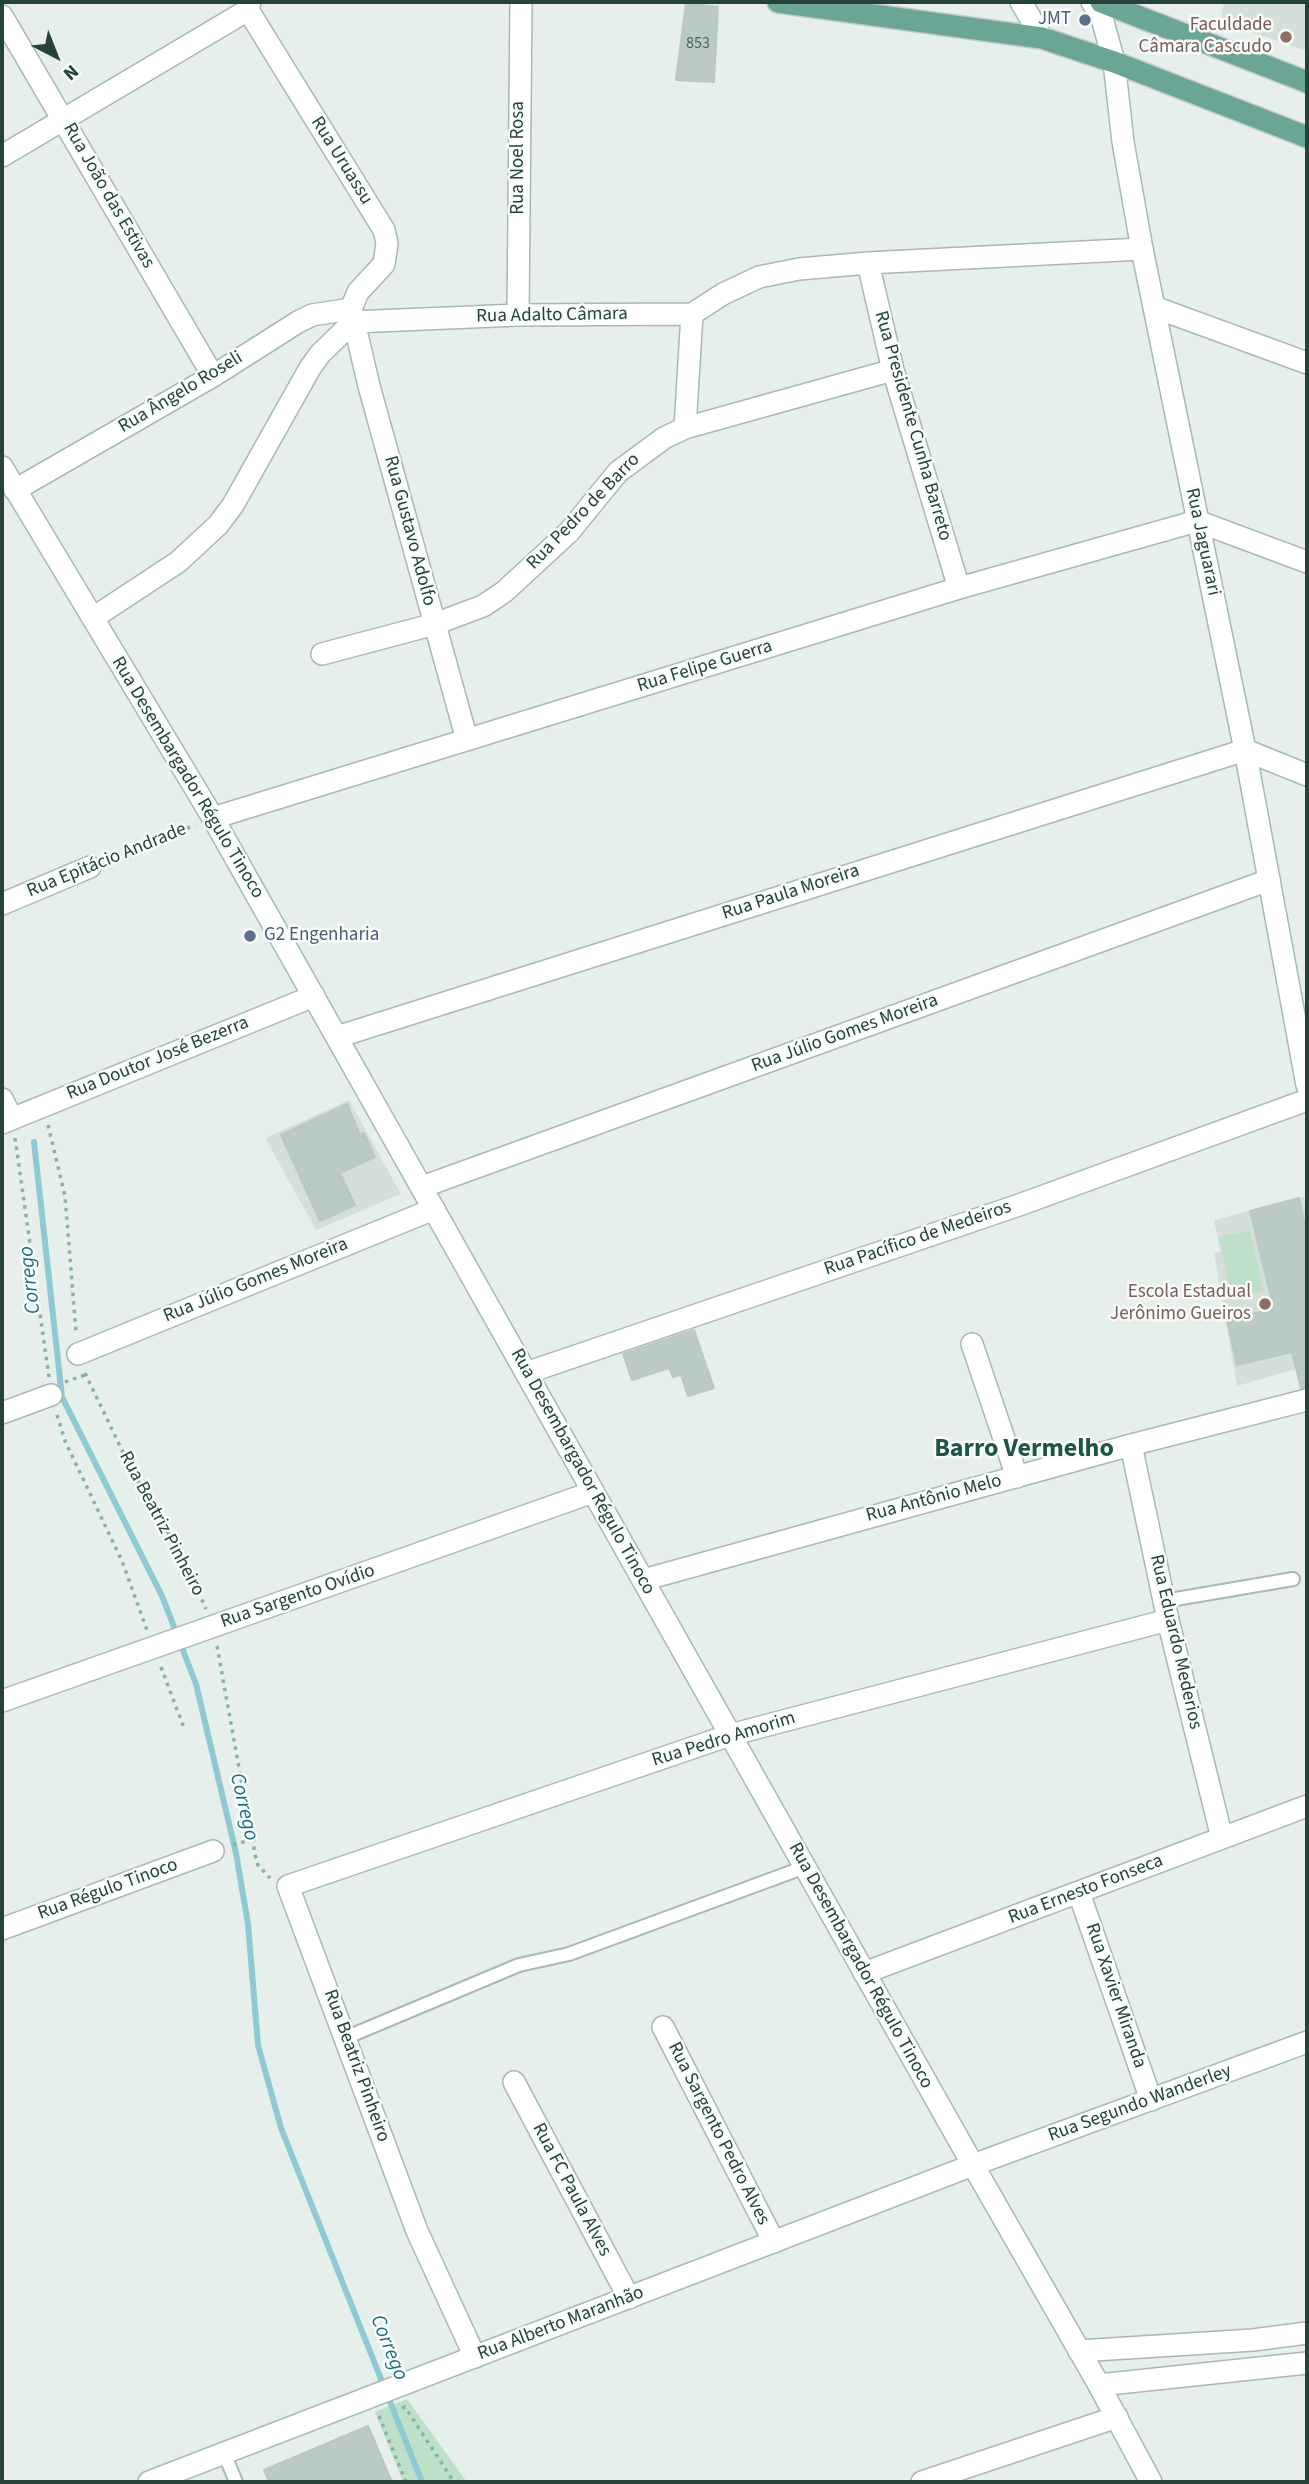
<!DOCTYPE html>
<meta charset="utf-8">
<style>
body{margin:0}
#map{position:relative;width:1309px;height:2484px;overflow:hidden;background:#e6efeb;font-family:"Source Sans 3",sans-serif}
canvas{display:block}
.frame{position:absolute;inset:0;border:4px solid #24423a;pointer-events:none}
.north{position:absolute;left:21px;top:21px;width:70px;height:70px;-webkit-text-stroke:5px #f7fbf9;paint-order:stroke;rotate:138deg;font-size:19px;font-weight:700;line-height:28px;text-align:center;color:#24423a}
.north::after{content:'';display:block;margin:auto;width:24px;height:32px;background:#24423a;clip-path:polygon(50% 0,100% 100%,50% 72%,0 100%)}
</style>
<div id="map">
<canvas width="1309" height="2484"></canvas>
<div class="frame"></div>
<div class="north">N</div>
</div>
<script>
const ctx = document.querySelector('canvas').getContext('2d');
ctx.lineJoin = 'round';
function fillPath(path, color) { ctx.fillStyle = color; ctx.fill(path, 'evenodd'); }
const poly = rows => new Path2D(rows.map(r => 'M' + r).join(''));
function stroke(path, color, width, dash) { ctx.strokeStyle = color; ctx.lineWidth = width; ctx.lineCap = dash ? 'butt' : 'round'; ctx.setLineDash(dash || []); ctx.stroke(path); }
function write(font, color, halo, rows, align = 'center') {
  ctx.font = font + ' "Source Sans 3",sans-serif'; ctx.lineWidth = 5; ctx.setLineDash([]); ctx.textBaseline = 'middle'; ctx.strokeStyle = halo; ctx.fillStyle = color; for (const [text, x, y, turn = 0] of rows) {
    ctx.save(); ctx.translate(x, y); ctx.rotate((+turn || 0) * Math.PI / 180); ctx.textAlign = isNaN(turn) ? turn : align; if (halo) ctx.strokeText(text, 0, 0); ctx.fillText(text, 0, 0); ctx.restore();
  }
}
const built = poly([
 [1224,2,1307,2,1307,51,1221,22],
 [349,1100,401,1194,316,1230,265,1138],
 [1304,1197,1307,1215,1307,1366,1237,1386,1214,1253,1220,1251,1214,1220]
]);
const green = poly([
 [1250,1230,1263,1291,1232,1298,1219,1237],
 [407,2399,467,2482,403,2482,375,2412]
]);
const stream = poly([
 [34,1142,62,1397,162,1596,196,1684,236,1853,248,1924,258,2045,281,2128,422,2482]
]);
const building = poly([
 [686,3,718,7,714,82,676,80,686,3],
 [347,1104,360,1135,364,1133,375,1157,340,1173,355,1205,320,1221,281,1135,347,1104],
 [1299,1198,1307,1234,1307,1387,1301,1388,1292,1352,1237,1365,1227,1320,1274,1309,1250,1211,1299,1198],
 [694,1330,714,1388,688,1396,681,1375,673,1377,669,1368,632,1380,623,1354,694,1330],
 [368,2426,392,2482,269,2482,264,2470,368,2426]
]);
const path = poly([
 [108,860,195,825],
 [48,1125,65,1196,76,1332],
 [15,1138,49,1377],
 [85,1373,129,1465,190,1571,206,1609],
 [65,1382,85,1375],
 [57,1415,65,1441,122,1561,147,1630],
 [217,1646,243,1790,254,1839,254,1851,258,1865,270,1878],
 [161,1667,184,1728],
 [233,1845,254,1839],
 [402,2408,405,2407,454,2482],
 [379,2416,406,2482]
]);
const lane = poly([
 [1164,1601,1293,1579],
 [345,2038,519,1965,569,1954,805,1867],
 [224,2453,236,2482]
]);
const street = poly([
 [250,2,248,10,384,230,387,243,384,264,358,292,351,309,369,386,467,740],
 [2,16,213,376],
 [2,156,248,10],
 [868,263,893,370,959,588],
 [1154,307,1307,363],
 [518,315,521,2],
 [685,428,692,314],
 [15,490,213,376,298,322,312,315,351,309],
 [93,618,178,562,218,525,233,505,310,368,320,354,353,322,518,315,692,314,723,294,759,277,799,269,868,263,1142,249],
 [322,654,435,624,483,606,504,592,569,532,618,472,664,438,685,428,893,370],
 [213,818,959,588,1197,521,1307,562],
 [2,904,90,867],
 [337,1037,1245,750,1307,775],
 [2,1099,12,1119],
 [2,1123,314,996],
 [422,1187,1269,880],
 [972,1344,1017,1477],
 [78,1354,434,1209],
 [526,1373,1019,1205,1307,1100],
 [2,1413,51,1395],
 [1131,1445,1168,1620,1222,1838],
 [643,1580,1131,1445,1307,1400],
 [2,1701,593,1492],
 [1079,1893,1151,2100],
 [2,1929,213,1851],
 [864,1973,1307,1806],
 [663,2027,774,2242],
 [514,2082,629,2298],
 [1079,2351,1253,2340,1307,2333],
 [475,2357,417,2231,288,1886,730,1735,1168,1620],
 [1099,2385,1307,2363],
 [922,2482,1117,2417]
]);
const secondary = poly([
 [1021,2,1042,38],
 [1092,2,1102,18,1114,62,1123,142,1142,249,1245,750,1307,1085],
 [2,467,213,818,973,2165,1099,2385,1151,2482],
 [149,2482,973,2165,1307,2042]
]);
const primary = poly([
 [778,2,1042,38,1114,62,1307,137],
 [1101,2,1307,82]
]);
const markers = [
 [1085,20,7,"#5c6f8a"],
 [1286,37,7,"#8d6e63"],
 [250,936,7,"#5c6f8a"],
 [1265,1304,7,"#8d6e63"]
];
const numberNames = [
 ["853",698,44]
];
const serviceNames = [
 ["JMT",1071,20],
 ["G2 Engenharia",264,936,"left"]
];
const educationNames = [
 ["Faculdade",1272,26],
 ["Câmara Cascudo",1272,48],
 ["Escola Estadual",1251,1293],
 ["Jerônimo Gueiros",1251,1315]
];
const streetNames = [
 ["Rua Noel Rosa",519,158,-90],
 ["Rua Uruassu",341,161,58],
 ["Rua João das Estivas",108,196,60],
 ["Rua Adalto Câmara",552,316,-1],
 ["Rua Ângelo Roseli",181,393,-31],
 ["Rua Presidente Cunha Barreto",912,426,74],
 ["Rua Pedro de Barro",584,512,-46],
 ["Rua Gustavo Adolfo",409,531,75],
 ["Rua Jaguarari",1202,542,78],
 ["Rua Felipe Guerra",705,667,-17],
 ["Rua Desembargador Régulo Tinoco",187,778,59],
 ["Rua Epitácio Andrade",107,861,-22],
 ["Rua Paula Moreira",791,893,-18],
 ["Rua Júlio Gomes Moreira",845,1034,-20],
 ["Rua Doutor José Bezerra",158,1059,-22],
 ["Rua Pacífico de Medeiros",918,1239,-19],
 ["Rua Júlio Gomes Moreira",256,1281,-22],
 ["Rua Desembargador Régulo Tinoco",582,1472,61],
 ["Rua Antônio Melo",934,1499,-15],
 ["Rua Beatriz Pinheiro",161,1524,62],
 ["Rua Sargento Ovídio",298,1597,-19],
 ["Rua Eduardo Mederios",1175,1642,77],
 ["Rua Pedro Amorim",724,1740,-17],
 ["Rua Régulo Tinoco",108,1890,-20],
 ["Rua Ernesto Fonseca",1086,1890,-21],
 ["Rua Desembargador Régulo Tinoco",860,1966,61],
 ["Rua Xavier Miranda",1115,1996,71],
 ["Rua Beatriz Pinheiro",356,2066,70],
 ["Rua Segundo Wanderley",1140,2104,-20],
 ["Rua Sargento Pedro Alves",718,2134,63],
 ["Rua FC Paula Alves",571,2190,62],
 ["Rua Alberto Maranhão",561,2324,-21]
];
const waterNames = [
 ["Corrego",31,1280,-96],
 ["Corrego",243,1807,77],
 ["Corrego",388,2348,68]
];
const districtNames = [
 ["Barro Vermelho",1024,1450]
];
fillPath(built, '#d4dfda');
fillPath(green, '#bfe0c8');
stroke(stream, '#8ec9d4', 6);
fillPath(building, '#bbcac4');
stroke(building, '#b8c9c2', 2);
stroke(lane, '#a8b8b2', 16);
stroke(street, '#a8b8b2', 24);
stroke(secondary, '#a4bbb3', 24);
stroke(primary, '#c2cac8', 24);
stroke(path, '#86b3a5', 3.5, [3.5, 5]);
stroke(lane, '#fff', 12);
stroke(street, '#fff', 21);
stroke(secondary, '#fff', 21);
stroke(primary, '#6aa596', 21);
for (const [x, y, r, color] of markers) { const dot = new Path2D(); dot.arc(x, y, r, 0, 2 * Math.PI); ctx.fillStyle = color; ctx.fill(dot); stroke(dot, '#f7fbf9', 2.5); }
write('16px', '#4a645c', null, numberNames);
write('19px', '#4e5e75', '#f7fbf9', serviceNames, 'right');
write('19px', '#785e54', '#f7fbf9', educationNames, 'right');
write('19px', '#24423a', '#f7fbf9', streetNames);
write('italic 21px', '#1c6f80', '#f7fbf9', waterNames);
write('bold 26px', '#1f5548', '#f7fbf9', districtNames);
</script>
